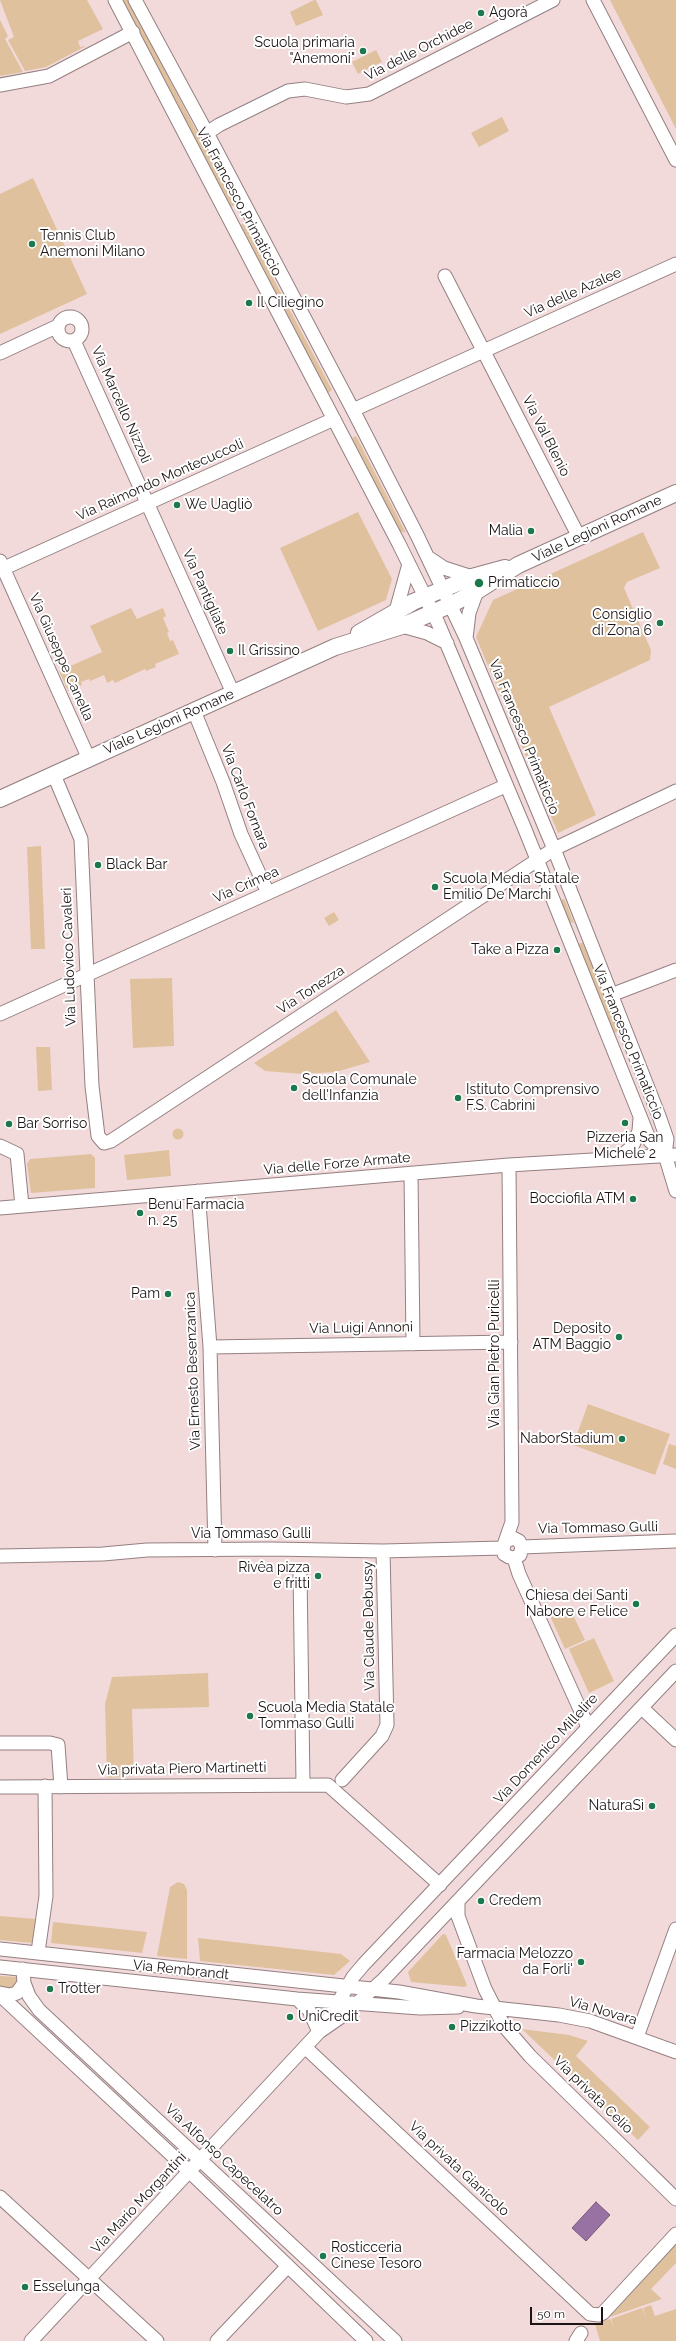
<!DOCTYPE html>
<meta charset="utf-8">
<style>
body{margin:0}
#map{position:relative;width:676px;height:2341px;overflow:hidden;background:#f2dadb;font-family:Raleway,sans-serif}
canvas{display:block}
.scale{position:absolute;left:530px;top:2307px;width:73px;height:18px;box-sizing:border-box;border:2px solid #1c1414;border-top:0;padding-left:5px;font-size:12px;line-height:14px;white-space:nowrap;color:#1c1414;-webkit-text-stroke:3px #fff;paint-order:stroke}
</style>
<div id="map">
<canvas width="676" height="2341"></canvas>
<div class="scale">50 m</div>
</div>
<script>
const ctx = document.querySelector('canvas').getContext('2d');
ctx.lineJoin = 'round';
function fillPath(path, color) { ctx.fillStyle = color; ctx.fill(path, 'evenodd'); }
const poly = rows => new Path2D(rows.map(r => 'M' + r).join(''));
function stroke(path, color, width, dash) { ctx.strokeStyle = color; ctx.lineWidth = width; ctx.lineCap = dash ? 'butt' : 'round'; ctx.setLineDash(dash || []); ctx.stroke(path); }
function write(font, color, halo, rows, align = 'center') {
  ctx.font = font + ' Raleway,sans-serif'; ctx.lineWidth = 4; ctx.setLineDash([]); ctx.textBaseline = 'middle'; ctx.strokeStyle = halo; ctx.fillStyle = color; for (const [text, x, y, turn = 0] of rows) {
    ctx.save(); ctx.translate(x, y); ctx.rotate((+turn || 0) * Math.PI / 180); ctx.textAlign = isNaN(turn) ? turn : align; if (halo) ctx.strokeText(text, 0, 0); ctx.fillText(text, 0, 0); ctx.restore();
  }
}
const green = poly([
 [0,0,87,0,103,29,78,41,80,47,86,46,46,67,25,71,8,40,14,37],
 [123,0,128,0,235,205,231,207],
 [314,0,316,0,323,15,296,26,290,12],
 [610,0,676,0,676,129],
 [0,20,8,36,5,39,23,72,0,76],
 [376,50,382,62,358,74,352,62],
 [502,117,509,131,479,147,471,133],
 [33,178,87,294,0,334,0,194],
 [244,223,332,390,328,393,241,225],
 [356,436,406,533,400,531,352,438],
 [358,512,392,579,386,600,318,631,280,548],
 [643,532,660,568,627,582,624,588,651,650,650,660,549,707,596,815,558,833,476,637,493,600],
 [131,608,137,619,163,608,166,616,163,618,169,632,167,633,170,641,173,640,179,654,155,664,156,667,146,671,145,669,115,683,113,680,107,683,104,675,90,681,89,679,81,682,82,685,68,691,59,671,102,652,90,626],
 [41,846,45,949,31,949,27,847],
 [562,899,565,900,574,923,569,922,561,904],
 [334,912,339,920,329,926,324,918],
 [580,943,583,943,618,1030,616,1033,614,1032,579,945],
 [172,978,174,1046,133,1048,130,979],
 [336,1010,370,1062,336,1072,302,1074,265,1071,254,1063],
 [36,1047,50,1047,52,1090,38,1091],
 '172.5 1134a5.5 5.5 0 1 1 11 0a5.5 5.5 0 1 1-11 0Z',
 [169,1150,171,1176,127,1180,124,1155],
 [91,1154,95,1158,95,1188,31,1193,27,1164,30,1159],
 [588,1404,670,1434,655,1475,573,1445],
 [669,1444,676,1446,676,1469,663,1464],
 [569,1607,585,1640,565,1649,550,1616],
 [594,1638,614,1681,589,1693,569,1649],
 [208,1673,209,1707,132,1709,134,1776,107,1778,105,1704,112,1677],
 [178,1882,184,1884,187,1890,187,1959,157,1956,170,1887],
 [0,1916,36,1919,33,1943,0,1940],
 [53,1922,147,1932,142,1953,51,1943],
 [443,1934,446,1935,467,1985,465,1987,411,1982,408,1972],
 [198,1938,341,1954,350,1961,334,1975,200,1961],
 [0,1976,17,1977,18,1984,13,1989,0,1987],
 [522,2029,569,2035,588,2041,576,2056,650,2127,638,2140],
 [676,2242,676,2263,651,2289,662,2299,604,2319],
 [651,2305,655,2316,676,2309,676,2341,600,2341,598,2334,606,2331,598,2334,595,2324,610,2319,614,2328,611,2319,642,2308,646,2318,643,2308]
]);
const water = poly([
 [596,2202,610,2215,586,2241,572,2228,596,2202]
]);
const minor = poly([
 [115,0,399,544,438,623,524,827,650,1141,665,1155],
 [135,0,207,133,353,410,417,535,466,638,554,849,659,1116,667,1139,665,1155,676,1191],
 [593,0,676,160],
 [0,85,49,76,133,32],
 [207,133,219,125,288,91,305,89,346,97,369,94,553,0],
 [445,276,579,537],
 '58 329a12 12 0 1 1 24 0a12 12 0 1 1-24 0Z',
 [74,341,233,693],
 [0,353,58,326],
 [353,410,676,264],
 [429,558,444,568,472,577],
 [0,561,89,759],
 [0,570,334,419],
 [396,611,409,564],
 [402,626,427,633,447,643],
 [466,638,469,613,477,591],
 [194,711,223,782,241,834,268,893],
 [54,775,81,839,92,1086,98,1136,104,1143,111,1141,554,849,676,791],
 [611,995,676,970],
 [0,1014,505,786],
 [0,1146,17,1154,22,1206],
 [620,1157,632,1147,639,1131,640,1118],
 [411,1174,413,1344],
 [198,1191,210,1347,215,1550],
 [0,1208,509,1165,676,1155],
 [210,1347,511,1342],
 [506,1541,513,1538,519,1541,522,1547,520,1555,514,1558,509,1557,504,1554,503,1548,512,1522,509,1165],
 [522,1547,676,1541],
 [0,1556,103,1554,147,1550,271,1549,383,1551,503,1548],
 [514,1558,519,1574,588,1727],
 [300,1572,303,1784],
 [642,1708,676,1740],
 [0,1743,50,1743,58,1745,61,1787],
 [342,1780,382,1736,387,1725,383,1551],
 [0,1787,328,1785,440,1885],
 [458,1903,458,1916,485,1989,504,2026,530,2056,676,2199],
 [0,1949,399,1992,476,2006,559,2015,590,2021,676,2052],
 [38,1952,46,1896,45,1786],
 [0,1967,297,1999,420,2008,458,2007],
 [23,1969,24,1983,29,1996,39,2010,395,2341],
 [0,1993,10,1995,17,1993,24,1983],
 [0,1995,190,2172,366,2341],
 [297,1999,309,2010,319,2032],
 [325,2025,353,1977,364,1964,676,1635],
 [637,2037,676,1929],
 [306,2048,590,2314,599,2315,603,2313,676,2234],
 [0,2197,157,2341],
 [31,2341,319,2032,345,2014,384,1979,676,1671],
 [217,2341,287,2267],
 [576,2341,581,2333]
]);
const major = poly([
 [359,633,413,602,472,577,505,568],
 [0,799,335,647,402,626,450,605,477,591,518,565,676,493]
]);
const markers = [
 [481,13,4,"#1e784d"],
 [363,51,4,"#1e784d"],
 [32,244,4,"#1e784d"],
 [249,303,4,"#1e784d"],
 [177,505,4,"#1e784d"],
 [531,531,4,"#1e784d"],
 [479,583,5,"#1e784d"],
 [660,623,4,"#1e784d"],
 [230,651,4,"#1e784d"],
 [98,865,4,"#1e784d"],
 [435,887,4,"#1e784d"],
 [557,950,4,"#1e784d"],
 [294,1088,4,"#1e784d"],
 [458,1098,4,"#1e784d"],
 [625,1123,4,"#1e784d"],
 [9,1124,4,"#1e784d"],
 [633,1199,4,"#1e784d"],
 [140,1213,4,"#1e784d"],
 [168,1294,4,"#1e784d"],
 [619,1337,4,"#1e784d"],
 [622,1439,4,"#1e784d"],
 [318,1576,4,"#1e784d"],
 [636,1604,4,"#1e784d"],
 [250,1716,4,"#1e784d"],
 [652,1806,4,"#1e784d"],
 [481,1901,4,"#1e784d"],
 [581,1962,4,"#1e784d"],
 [50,1989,4,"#1e784d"],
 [290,2017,4,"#1e784d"],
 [452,2027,4,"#1e784d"],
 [323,2256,4,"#1e784d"],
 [25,2287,4,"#1e784d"]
];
const poiNames = [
 ["Agorà",489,13],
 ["Scuola primaria",355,43,"right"],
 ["\"Anemoni\"",355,59,"right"],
 ["Tennis Club",40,236],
 ["Anemoni Milano",40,252],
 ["Il Ciliegino",257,303],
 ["We Uagliò",185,505],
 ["Malia",523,531,"right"],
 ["Primaticcio",488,583],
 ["Consiglio",652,615,"right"],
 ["di Zona 6",652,631,"right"],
 ["Il Grissino",238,651],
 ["Black Bar",106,865],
 ["Scuola Media Statale",443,879],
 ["Emilio De Marchi",443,895],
 ["Take a Pizza",549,950,"right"],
 ["Scuola Comunale",302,1080],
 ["dell'Infanzia",302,1096],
 ["Istituto Comprensivo",466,1090],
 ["F.S. Cabrini",466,1106],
 ["Bar Sorriso",17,1124],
 ["Pizzeria San",625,1138,"center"],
 ["Michele 2",625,1154,"center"],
 ["Bocciofila ATM",625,1199,"right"],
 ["Benu Farmacia",148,1205],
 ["n. 25",148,1221],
 ["Pam",160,1294,"right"],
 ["Deposito",611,1329,"right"],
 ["ATM Baggio",611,1345,"right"],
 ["NaborStadium",614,1439,"right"],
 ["Rivêa pizza",310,1568,"right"],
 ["e fritti",310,1584,"right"],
 ["Chiesa dei Santi",628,1596,"right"],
 ["Nabore e Felice",628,1612,"right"],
 ["Scuola Media Statale",258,1708],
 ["Tommaso Gulli",258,1724],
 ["NaturaSì",644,1806,"right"],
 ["Credem",489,1901],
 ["Farmacia Melozzo",573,1954,"right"],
 ["da Forli'",573,1970,"right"],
 ["Trotter",58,1989],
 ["UniCredit",298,2017],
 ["Pizzikotto",460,2027],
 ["Rosticceria",331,2248],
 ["Cinese Tesoro",331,2264],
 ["Esselunga",33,2287]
];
const streetNames = [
 ["Via delle Orchidee",419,50,-27],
 ["Via Francesco Primaticcio",239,202,62],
 ["Via delle Azalee",573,293,-24],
 ["Via Marcello Nizzoli",121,405,66],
 ["Via Val Blenio",546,436,63],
 ["Via Raimondo Montecuccoli",160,480,-24],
 ["Viale Legioni Romane",597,529,-25],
 ["Via Pantigliate",205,592,66],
 ["Via Giuseppe Canella",61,657,66],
 ["Viale Legioni Romane",169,722,-24],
 ["Via Francesco Primaticcio",524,737,68],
 ["Via Carlo Fornara",245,797,69],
 ["Via Crimea",246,885,-24],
 ["Via Ludovico Cavaleri",69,957,-92],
 ["Via Tonezza",311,990,-33],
 ["Via Francesco Primaticcio",628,1042,68],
 ["Via delle Forze Armate",337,1164,-5],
 ["Via Luigi Annoni",361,1328,-1],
 ["Via Gian Pietro Puricelli",495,1354,-90],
 ["Via Ernesto Besenzanica",193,1371,-92],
 ["Via Tommaso Gulli",598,1528,-1],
 ["Via Tommaso Gulli",251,1534],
 ["Via Claude Debussy",369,1626,-91],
 ["Via Domenico Millelire",546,1749,-47],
 ["Via privata Piero Martinetti",182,1769,-1],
 ["Via Rembrandt",181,1970,6],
 ["Via Novara",603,2011,16],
 ["Via privata Celio",593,2095,44],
 ["Via Alfonso Capecelatro",224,2160,43],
 ["Via privata Gianicolo",459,2169,43],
 ["Via Mario Morgantini",139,2203,-47]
];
fillPath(green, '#dfc19e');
fillPath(water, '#9972a4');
stroke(water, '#745679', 1);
stroke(minor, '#957f80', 15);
stroke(major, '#957f80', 18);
stroke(minor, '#fff', 13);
stroke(major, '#fff', 16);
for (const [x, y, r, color] of markers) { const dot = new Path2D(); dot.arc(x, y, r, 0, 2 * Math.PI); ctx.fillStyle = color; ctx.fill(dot); stroke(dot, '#fff', 1.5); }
write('14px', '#1c1414', '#fff', poiNames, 'left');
write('14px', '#1c1414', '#fff', streetNames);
</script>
